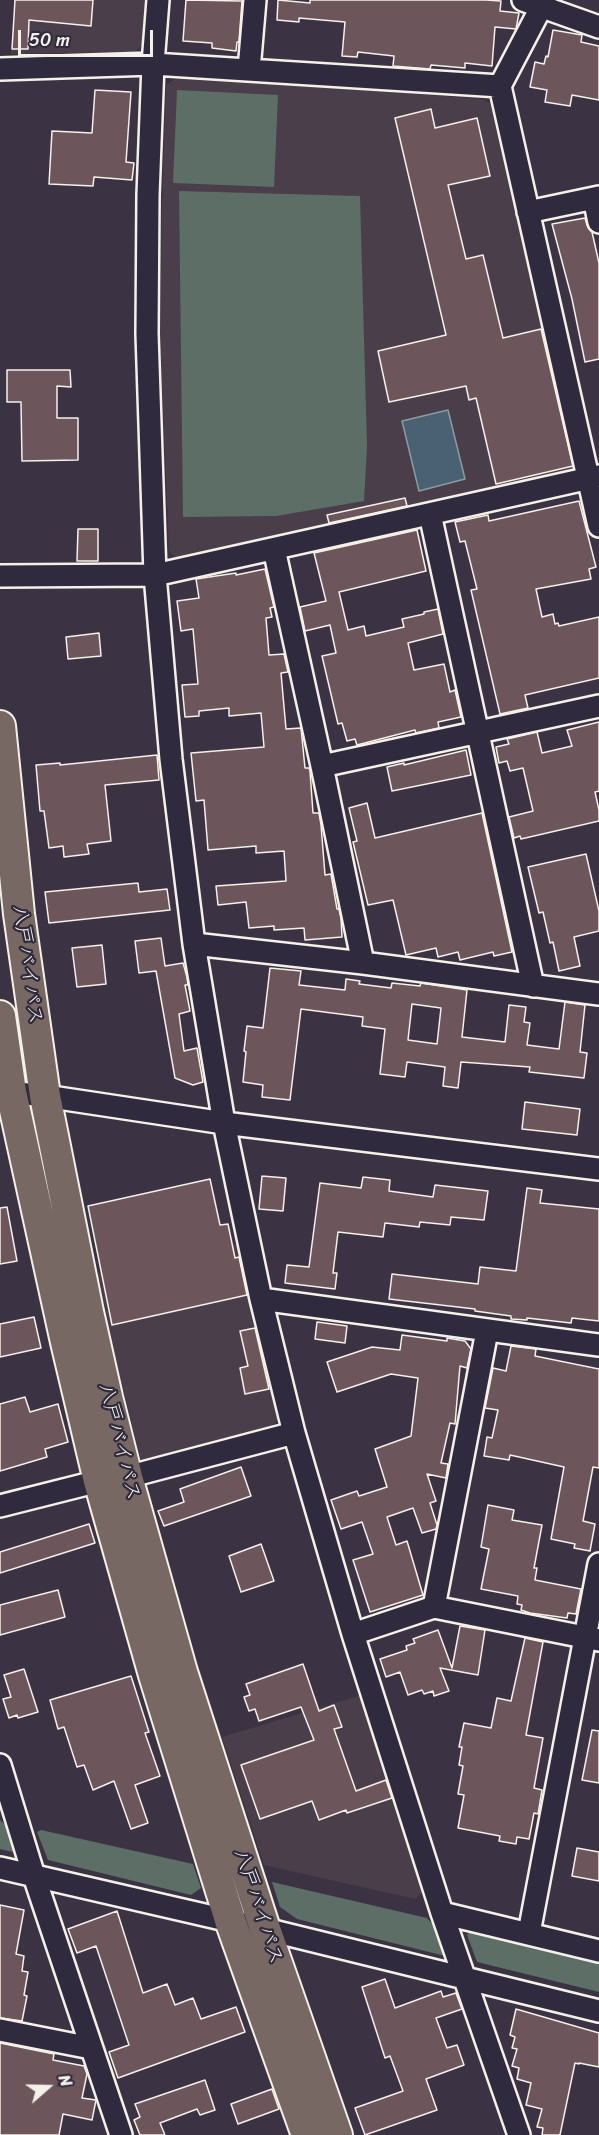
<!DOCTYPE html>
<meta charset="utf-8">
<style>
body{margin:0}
#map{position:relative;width:599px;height:2135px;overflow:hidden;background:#3b3343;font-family:Sriracha,sans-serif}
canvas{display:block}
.north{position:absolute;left:18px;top:2057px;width:60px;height:60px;-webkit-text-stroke:4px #2f2a3d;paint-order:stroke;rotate:70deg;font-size:16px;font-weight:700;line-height:24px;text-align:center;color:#f4f1e8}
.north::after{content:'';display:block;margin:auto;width:21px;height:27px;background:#f4f1e8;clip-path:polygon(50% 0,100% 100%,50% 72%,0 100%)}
.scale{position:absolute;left:18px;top:30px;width:135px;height:27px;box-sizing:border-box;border:3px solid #f4f1e8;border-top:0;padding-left:8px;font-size:18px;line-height:21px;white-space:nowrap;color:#f4f1e8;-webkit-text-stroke:4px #2f2a3d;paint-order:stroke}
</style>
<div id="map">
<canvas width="599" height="2135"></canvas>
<div class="north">N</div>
<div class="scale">50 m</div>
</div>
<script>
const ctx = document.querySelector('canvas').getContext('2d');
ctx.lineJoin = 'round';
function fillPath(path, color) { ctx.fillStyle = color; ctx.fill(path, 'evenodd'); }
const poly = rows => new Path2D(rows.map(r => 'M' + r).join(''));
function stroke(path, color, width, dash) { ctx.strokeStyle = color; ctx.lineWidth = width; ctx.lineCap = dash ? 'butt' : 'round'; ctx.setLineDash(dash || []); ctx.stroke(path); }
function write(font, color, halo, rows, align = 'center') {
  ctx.font = font + ' Sriracha,"Klee One",sans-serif'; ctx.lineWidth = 4.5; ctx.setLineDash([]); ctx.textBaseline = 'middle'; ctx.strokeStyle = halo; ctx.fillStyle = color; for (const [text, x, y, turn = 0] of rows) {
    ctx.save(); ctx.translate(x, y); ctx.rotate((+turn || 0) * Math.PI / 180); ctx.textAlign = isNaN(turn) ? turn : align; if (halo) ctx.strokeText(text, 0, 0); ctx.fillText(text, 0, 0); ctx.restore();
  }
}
const built = poly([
 [15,0,148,0,144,44,134,52,11,54],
 [178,77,483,99,494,106,575,469,429,505,177,560,169,551,160,334,162,206,166,85],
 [240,1243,279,1417,273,1427,141,1460,113,1349,97,1274],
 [362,1695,425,1890,415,1899,264,1865,222,1737]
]);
const green = poly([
 [177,90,278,95,274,187,173,183],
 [179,191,360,196,367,446,364,501,276,516,183,517],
 [0,1820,8,1827,17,1853,0,1849],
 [41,1830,193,1864,201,1888,191,1895,48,1860,37,1832],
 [272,1882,427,1918,435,1927,445,1956,297,1919,280,1907],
 [471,1930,599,1960,599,1992,477,1962,467,1935]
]);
const water = poly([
 [448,410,465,479,419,491,402,421,448,410]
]);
const building = poly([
 [15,0,93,0,91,26,29,20,28,49,12,49,15,0],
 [186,0,242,1,239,42,237,42,236,51,212,48,212,43,183,41,186,0],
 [278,0,310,3,310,0,486,0,501,1,500,11,519,13,516,29,495,27,492,66,465,63,465,68,431,65,430,69,393,66,394,56,358,52,357,57,342,56,345,22,299,18,299,22,277,20,278,0],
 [553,30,582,35,581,42,599,46,599,100,572,95,570,106,545,102,547,90,530,87,535,62,544,64,546,56,548,57,553,30],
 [95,90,131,92,126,162,134,163,132,180,94,177,93,186,49,184,52,131,92,133,95,90],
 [431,109,435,128,477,118,490,176,448,185,466,259,483,255,503,338,541,329,573,466,496,484,476,398,469,400,466,386,389,402,378,351,446,335,395,118,431,109],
 [585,218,587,225,592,232,599,263,599,359,585,362,572,299,552,224,585,218],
 [7,370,70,370,71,387,57,386,57,418,78,418,78,460,22,461,21,402,7,402,7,370],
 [405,498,407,506,329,523,327,515,405,498],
 [579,501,596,567,589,569,591,579,536,589,542,617,553,614,555,624,558,623,559,626,599,617,599,678,525,695,528,708,500,714,471,590,477,589,465,541,460,542,455,522,488,515,489,521,579,501],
 [78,529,98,529,98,561,77,561,78,529],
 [417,530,426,571,339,592,348,630,364,626,366,636,404,627,402,619,424,614,424,612,438,609,443,634,408,643,414,670,444,664,450,692,455,690,461,717,438,722,439,728,416,733,415,730,357,745,355,739,347,741,342,723,338,724,322,656,336,653,330,625,305,631,300,607,326,601,314,553,417,530],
 [265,569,274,607,270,608,272,617,266,618,269,655,284,654,288,672,281,673,286,729,301,728,305,768,309,768,310,771,313,813,319,813,321,825,325,875,331,874,337,909,339,909,341,918,342,937,305,940,304,928,274,930,274,926,249,928,246,902,218,905,216,886,286,881,284,851,256,853,256,846,208,850,204,800,196,801,191,753,264,747,261,713,229,716,229,708,199,711,199,716,185,717,182,685,198,684,193,629,181,631,177,601,199,598,196,579,236,573,236,575,265,569],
 [99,633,101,656,68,659,66,637,99,633],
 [599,722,599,791,595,792,599,810,599,821,521,839,520,836,514,838,509,817,533,811,523,768,510,771,507,761,499,763,496,747,509,744,507,739,537,732,542,753,572,746,567,730,599,722],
 [466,750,471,775,392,791,387,767,404,763,404,765,466,750],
 [157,755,159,780,105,785,111,841,87,844,89,854,64,857,63,846,49,848,44,811,40,811,36,765,60,763,60,765,157,755],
 [367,803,375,838,482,813,512,952,494,956,493,952,460,960,458,952,438,957,436,948,406,955,393,900,368,905,353,842,357,841,349,808,367,803],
 [586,854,599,911,599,931,574,937,580,966,559,971,553,942,550,943,543,912,539,913,528,867,586,854],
 [138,883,139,892,167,889,170,910,49,923,45,892,138,883],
 [161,938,165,966,183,963,187,977,188,985,185,985,190,1011,179,1014,184,1051,197,1048,203,1082,193,1085,175,1078,156,971,139,973,135,941,161,938],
 [102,945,106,984,77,987,72,948,102,945],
 [270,968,301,971,299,985,345,990,346,979,360,981,359,984,391,988,392,983,420,986,421,983,467,990,462,1037,505,1042,509,1005,526,1007,524,1022,530,1023,527,1045,559,1049,565,1002,585,1005,580,1052,587,1053,584,1078,529,1072,530,1067,461,1062,458,1088,443,1086,445,1067,407,1062,405,1077,380,1074,385,1029,362,1026,363,1017,301,1009,290,1100,262,1097,263,1085,243,1082,246,1052,244,1051,247,1026,263,1028,270,968],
 [412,1004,441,1008,437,1044,408,1040,412,1004],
 [525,1102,580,1109,577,1135,522,1129,525,1102],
 [262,1176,286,1178,283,1211,259,1209,262,1176],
 [363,1177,390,1180,389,1191,433,1197,435,1185,488,1191,484,1220,451,1217,450,1225,420,1222,419,1227,385,1223,383,1237,338,1232,333,1273,337,1273,335,1289,285,1283,287,1265,309,1267,320,1183,361,1188,363,1177],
 [210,1179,220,1225,228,1224,235,1258,239,1257,247,1295,112,1325,88,1206,210,1179],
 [527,1188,542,1190,540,1203,599,1209,599,1321,572,1318,571,1323,527,1318,527,1320,511,1319,511,1316,475,1311,475,1309,389,1299,392,1274,478,1284,480,1267,516,1271,527,1188],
 [7,1207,17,1261,0,1264,0,1208,7,1207],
 [34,1317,41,1348,0,1357,0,1324,34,1317],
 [317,1322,347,1326,345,1343,315,1339,317,1322],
 [255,1328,269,1389,245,1394,240,1368,248,1366,240,1331,255,1328],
 [402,1335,447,1341,447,1338,465,1341,471,1349,467,1368,460,1366,455,1424,450,1423,441,1463,448,1464,446,1478,427,1474,436,1501,430,1503,437,1525,436,1529,422,1533,413,1508,387,1517,396,1545,407,1541,423,1595,370,1612,353,1560,373,1554,362,1522,341,1529,331,1500,357,1491,359,1496,387,1487,375,1449,411,1436,418,1378,391,1374,337,1392,327,1362,372,1347,400,1350,402,1335],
 [511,1346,536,1349,535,1356,599,1369,599,1468,593,1467,583,1521,595,1524,590,1551,574,1548,575,1544,551,1539,564,1467,510,1455,509,1460,484,1456,487,1437,492,1438,498,1410,485,1408,493,1368,506,1371,511,1346],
 [25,1397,30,1412,58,1404,68,1442,45,1449,47,1457,0,1471,0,1404,25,1397],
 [241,1467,251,1496,164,1526,158,1511,184,1502,180,1489,241,1467],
 [488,1505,514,1510,512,1520,542,1525,534,1568,537,1568,535,1580,581,1589,576,1614,568,1613,567,1618,530,1613,521,1610,522,1605,517,1604,518,1596,481,1589,489,1549,481,1547,488,1505],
 [89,1524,95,1543,0,1573,0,1552,89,1524],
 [261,1544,274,1581,241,1592,229,1556,261,1544],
 [58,1590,65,1617,0,1635,0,1605,58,1590],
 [460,1626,485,1630,478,1675,440,1668,449,1691,434,1696,433,1691,424,1694,422,1690,408,1695,400,1672,386,1677,380,1659,407,1650,406,1646,415,1643,413,1639,438,1630,452,1668,460,1626],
 [525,1638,543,1642,526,1735,543,1738,534,1788,542,1790,538,1814,534,1813,529,1839,517,1837,516,1844,499,1841,500,1836,458,1828,464,1795,458,1794,463,1766,459,1765,462,1747,459,1747,464,1723,491,1728,497,1698,511,1701,525,1638],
 [303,1664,319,1711,334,1705,342,1727,334,1729,356,1791,386,1780,392,1798,347,1813,346,1810,319,1820,312,1801,260,1819,241,1765,314,1740,301,1707,259,1721,255,1709,249,1711,244,1697,250,1695,246,1684,303,1664],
 [24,1669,38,1712,18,1718,17,1715,9,1718,3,1699,11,1697,4,1675,24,1669],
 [131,1676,149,1732,145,1733,160,1776,135,1785,148,1823,131,1829,114,1781,93,1790,84,1765,77,1767,64,1727,58,1729,50,1700,131,1676],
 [592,1730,599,1731,599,1783,582,1780,592,1730],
 [577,1848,599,1852,599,1881,572,1876,577,1848],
 [0,1905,24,1910,16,1954,24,1956,22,1971,28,1972,24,1995,27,1996,22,2021,0,2018,0,1905],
 [117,1911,143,1993,167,1984,175,2005,193,1998,201,2019,236,2007,245,2032,118,2078,109,2052,129,2045,96,1946,77,1953,68,1929,117,1911],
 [385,1979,395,2008,441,1991,443,1997,456,1993,462,2009,436,2018,447,2048,457,2045,464,2065,426,2079,437,2110,365,2135,355,2108,403,2091,390,2056,385,2058,362,1987,385,1979],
 [516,2009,599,2033,599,2067,579,2063,579,2064,575,2063,560,2135,542,2135,543,2128,537,2127,542,2109,526,2105,531,2083,517,2079,519,2068,512,2066,517,2049,512,2048,515,2037,510,2035,516,2009],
 [0,2043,54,2054,53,2060,84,2066,87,2074,82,2098,96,2100,92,2120,63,2114,59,2135,0,2135,0,2043],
 [205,2080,215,2110,200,2115,197,2109,160,2123,165,2135,140,2135,134,2120,140,2117,135,2104,205,2080],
 [272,2089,279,2109,238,2124,231,2104,272,2089]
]);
const minor = poly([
 [158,0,153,64,148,195,147,334,155,575,171,759,194,944,224,1123,261,1299,294,1433,353,1634,442,1913,519,2135],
 [523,0,599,27],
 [545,0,500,86,599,526],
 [0,69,153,64,500,86],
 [249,70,255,0],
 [594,198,599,222],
 [528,212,599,197],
 [430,514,533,986],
 [274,549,322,766,363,963],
 [0,576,155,575,599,476],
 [322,766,599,706],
 [194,944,363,963,599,994],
 [0,1091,45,1096,224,1123,599,1169],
 [261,1299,599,1345],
 [127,1477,294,1433],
 [0,1506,99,1481],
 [434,1607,487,1331],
 [353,1634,434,1607,599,1640],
 [0,1765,34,1876,121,2135],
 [0,1868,265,1929,599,2011],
 [442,1913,599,1951],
 [529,1933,599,1564],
 [0,2030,91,2048]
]);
const highway = poly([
 [0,726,19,914,45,1096,88,1312,107,1397,127,1477,182,1672,265,1929,337,2135],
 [0,1016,11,1092,66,1342,99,1481,154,1675,231,1923,307,2135]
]);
const streetNames = [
 ["八戸バイパス",27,965,82],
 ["八戸バイパス",119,1442,76],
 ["八戸バイパス",258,1907,72]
];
fillPath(built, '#4a3e4a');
fillPath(green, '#5c6e66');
fillPath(water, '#496172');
stroke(water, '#8d9ba1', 1.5);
fillPath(building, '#6c565b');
stroke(building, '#f4f1e8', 1.5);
stroke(minor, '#f4f1e8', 26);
stroke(highway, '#f4f1e8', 34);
stroke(minor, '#2f2a3d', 21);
stroke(highway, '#776864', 30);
write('20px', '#f4f1e8', '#2f2a3d', streetNames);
</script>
